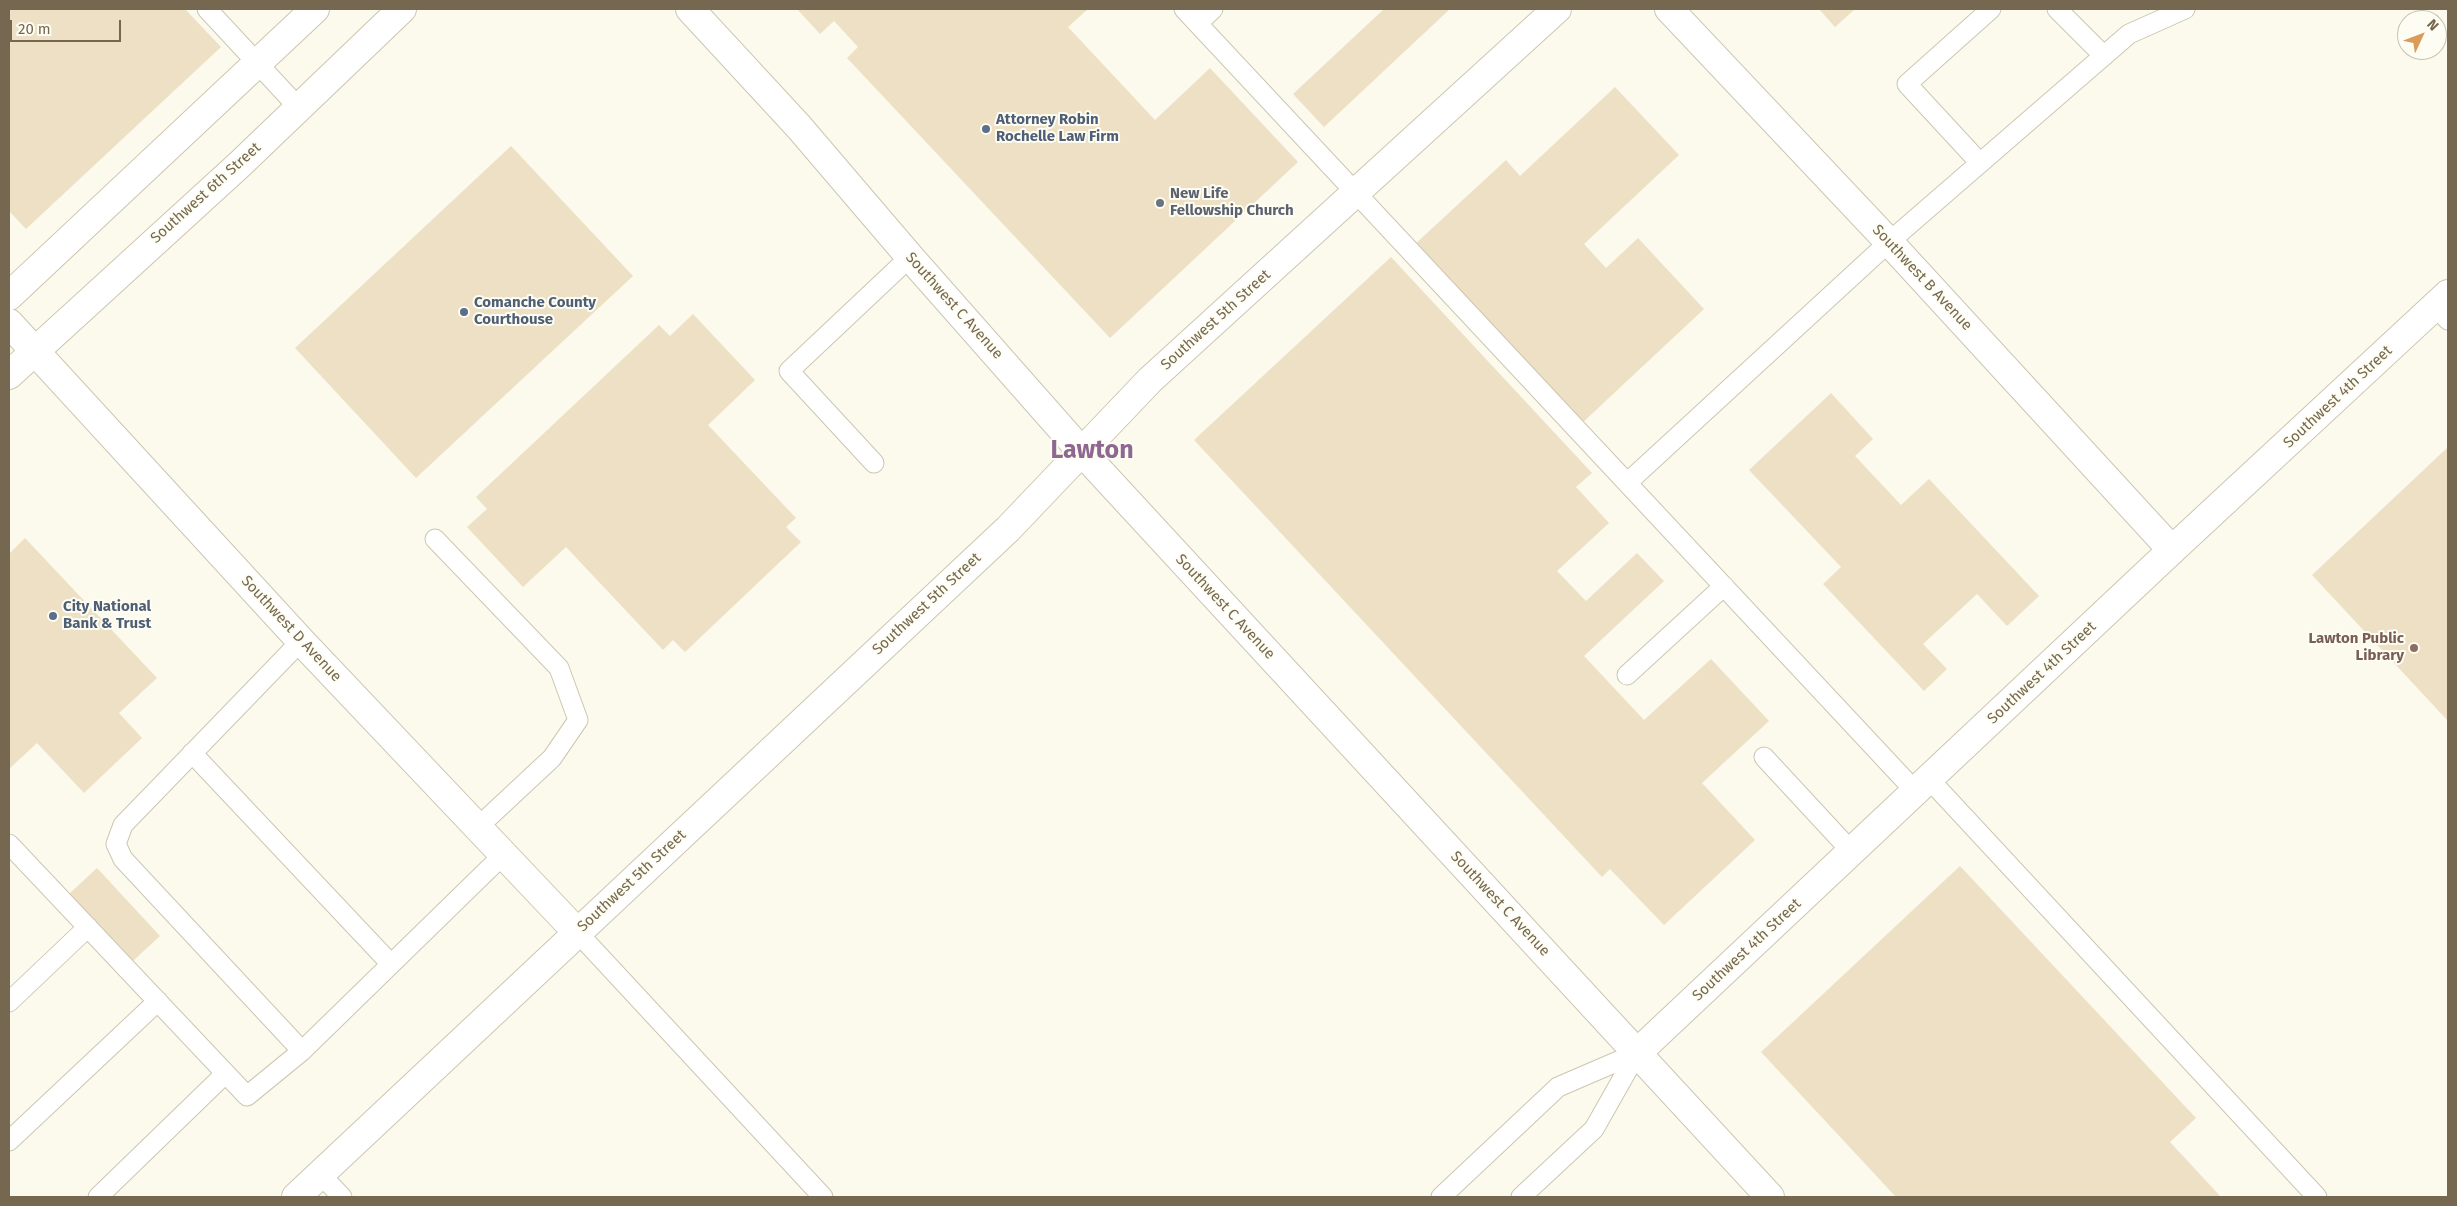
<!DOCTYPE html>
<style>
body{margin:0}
#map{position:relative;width:2457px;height:1206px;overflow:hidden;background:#fbfaec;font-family:"Fira Sans",sans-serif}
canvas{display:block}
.frame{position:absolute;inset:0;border:10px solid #766850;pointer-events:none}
.north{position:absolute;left:2397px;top:10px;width:50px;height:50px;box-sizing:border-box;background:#fefdf3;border:1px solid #c8c1b2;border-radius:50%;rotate:47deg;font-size:14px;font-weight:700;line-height:20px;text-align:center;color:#766850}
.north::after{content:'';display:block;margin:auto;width:18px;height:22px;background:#db9c5b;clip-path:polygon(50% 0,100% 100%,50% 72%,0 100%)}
.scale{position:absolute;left:10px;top:20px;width:111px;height:22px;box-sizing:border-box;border:2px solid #766850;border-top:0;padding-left:6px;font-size:15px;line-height:18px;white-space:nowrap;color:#766850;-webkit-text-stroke:4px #fefdf3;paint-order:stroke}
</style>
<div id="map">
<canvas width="2457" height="1206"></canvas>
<div class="frame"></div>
<div class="north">N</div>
<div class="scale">20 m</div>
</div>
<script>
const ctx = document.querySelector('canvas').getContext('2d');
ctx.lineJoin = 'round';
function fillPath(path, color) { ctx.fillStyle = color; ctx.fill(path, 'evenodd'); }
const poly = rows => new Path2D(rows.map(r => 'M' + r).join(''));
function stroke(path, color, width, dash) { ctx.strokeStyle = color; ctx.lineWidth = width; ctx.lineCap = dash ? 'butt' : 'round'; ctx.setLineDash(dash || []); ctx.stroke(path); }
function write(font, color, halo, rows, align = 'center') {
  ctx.font = font + ' "Fira Sans",sans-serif'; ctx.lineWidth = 4; ctx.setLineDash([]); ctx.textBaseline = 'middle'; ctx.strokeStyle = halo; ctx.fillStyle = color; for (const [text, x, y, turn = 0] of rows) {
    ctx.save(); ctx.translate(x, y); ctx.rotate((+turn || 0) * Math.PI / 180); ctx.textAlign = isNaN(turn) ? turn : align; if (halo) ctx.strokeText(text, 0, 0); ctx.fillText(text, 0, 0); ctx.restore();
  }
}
const building = poly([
 [9,9,185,9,221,47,26,229,9,211],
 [797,9,1088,9,1068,27,1155,120,1210,68,1298,162,1110,338,847,58,858,47,834,21,820,34],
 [1384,9,1450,9,1324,127,1293,94],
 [1819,9,1855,9,1835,27],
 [1615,87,1679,155,1584,244,1606,268,1638,238,1704,309,1580,425,1413,246,1506,160,1520,176],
 [511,146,633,276,416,478,295,348],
 [1391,257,1592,473,1576,487,1609,523,1557,571,1586,601,1637,553,1664,581,1584,656,1644,720,1711,659,1769,721,1702,783,1755,840,1664,925,1610,869,1602,877,1194,440],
 [693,314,755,380,708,425,796,518,786,527,801,542,685,652,673,640,663,650,566,547,523,587,467,527,487,509,476,497,659,325,670,336],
 [1831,393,1873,439,1855,456,1901,505,1929,479,2039,596,2007,626,1977,594,1923,644,1947,669,1924,691,1823,584,1841,567,1749,470],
 [2448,447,2448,721,2312,575],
 [25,538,157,678,119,713,142,738,84,793,37,743,9,769,9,554],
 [1960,866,2196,1118,2170,1142,2221,1197,1896,1197,1761,1052],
 [97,868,160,936,133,961,69,894]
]);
const service = poly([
 [207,9,298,107],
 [1184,9,1916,792],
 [2057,9,2104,56],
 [1198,23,1213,9],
 [1980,163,1907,84,1991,9],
 [2435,306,2448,320],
 [874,463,789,371,910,257],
 [1627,483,1889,242,2129,34,2185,9],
 [435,539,559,668,578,720,552,758,478,827],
 [301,641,123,825,116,844,123,859,302,1051],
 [1627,675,1724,586],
 [192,753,390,963],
 [1764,757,1852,852],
 [1929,779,2317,1197],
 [9,844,247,1096,302,1051,503,855],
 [577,932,823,1197],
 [9,1002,88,927],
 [9,1141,158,1001],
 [320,1174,342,1197],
 [98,1197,225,1074],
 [1441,1197,1558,1087,1637,1053],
 [1521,1197,1594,1129,1637,1053]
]);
const minor = poly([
 [1637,1053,2172,550,2448,294]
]);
const tertiary = poly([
 [690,9,799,127,910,257,1082,452,1770,1197],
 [1669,9,1889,242,2172,550],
 [9,323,301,641,577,932],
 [296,1197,1008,529,1150,380,1557,9]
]);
const secondary = poly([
 [9,296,315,9],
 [9,375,239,165,402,9]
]);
const markers = [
 [986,129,5,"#5c6f8a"],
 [1160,203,5,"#6b7280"],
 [464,312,5,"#5c6f8a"],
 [53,616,5,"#5c6f8a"],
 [2414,648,5,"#8d6e63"]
];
const serviceNames = [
 ["Attorney Robin",996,120],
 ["Rochelle Law Firm",996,137],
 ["Comanche County",474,303],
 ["Courthouse",474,320],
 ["City National",63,607],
 ["Bank & Trust",63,624]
];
const streetNames = [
 ["Southwest 6th Street",206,193,-42],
 ["Southwest B Avenue",1922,278,47],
 ["Southwest C Avenue",954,306,48],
 ["Southwest 5th Street",1216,320,-42],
 ["Southwest 4th Street",2338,397,-43],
 ["Southwest 5th Street",927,604,-43],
 ["Southwest C Avenue",1225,607,47],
 ["Southwest D Avenue",291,629,47],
 ["Southwest 4th Street",2042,673,-43],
 ["Southwest 5th Street",632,881,-43],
 ["Southwest C Avenue",1500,904,47],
 ["Southwest 4th Street",1747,950,-43]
];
const worshipNames = [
 ["New Life",1170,194],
 ["Fellowship Church",1170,211]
];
const educationNames = [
 ["Lawton Public",2404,639],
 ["Library",2404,656]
];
const townNames = [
 ["Lawton",1092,451]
];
fillPath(building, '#ede0c4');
stroke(service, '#cdc6b2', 21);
stroke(minor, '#cdc6b2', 30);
stroke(tertiary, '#cdc6b2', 30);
stroke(secondary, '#cec5ae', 30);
stroke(service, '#fff', 19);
stroke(minor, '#fff', 28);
stroke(tertiary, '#fff', 28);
stroke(secondary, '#fff', 28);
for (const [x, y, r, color] of markers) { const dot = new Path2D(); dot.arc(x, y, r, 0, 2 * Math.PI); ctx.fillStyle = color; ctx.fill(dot); stroke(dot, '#fefdf3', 2); }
write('bold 15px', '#4e5e75', '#fefdf3', serviceNames, 'left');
write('15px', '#766850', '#fefdf3', streetNames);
write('bold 15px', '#5b616d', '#fefdf3', worshipNames, 'left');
write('bold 15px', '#785e54', '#fefdf3', educationNames, 'right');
write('bold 25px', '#8e6891', '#fefdf3', townNames);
</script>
